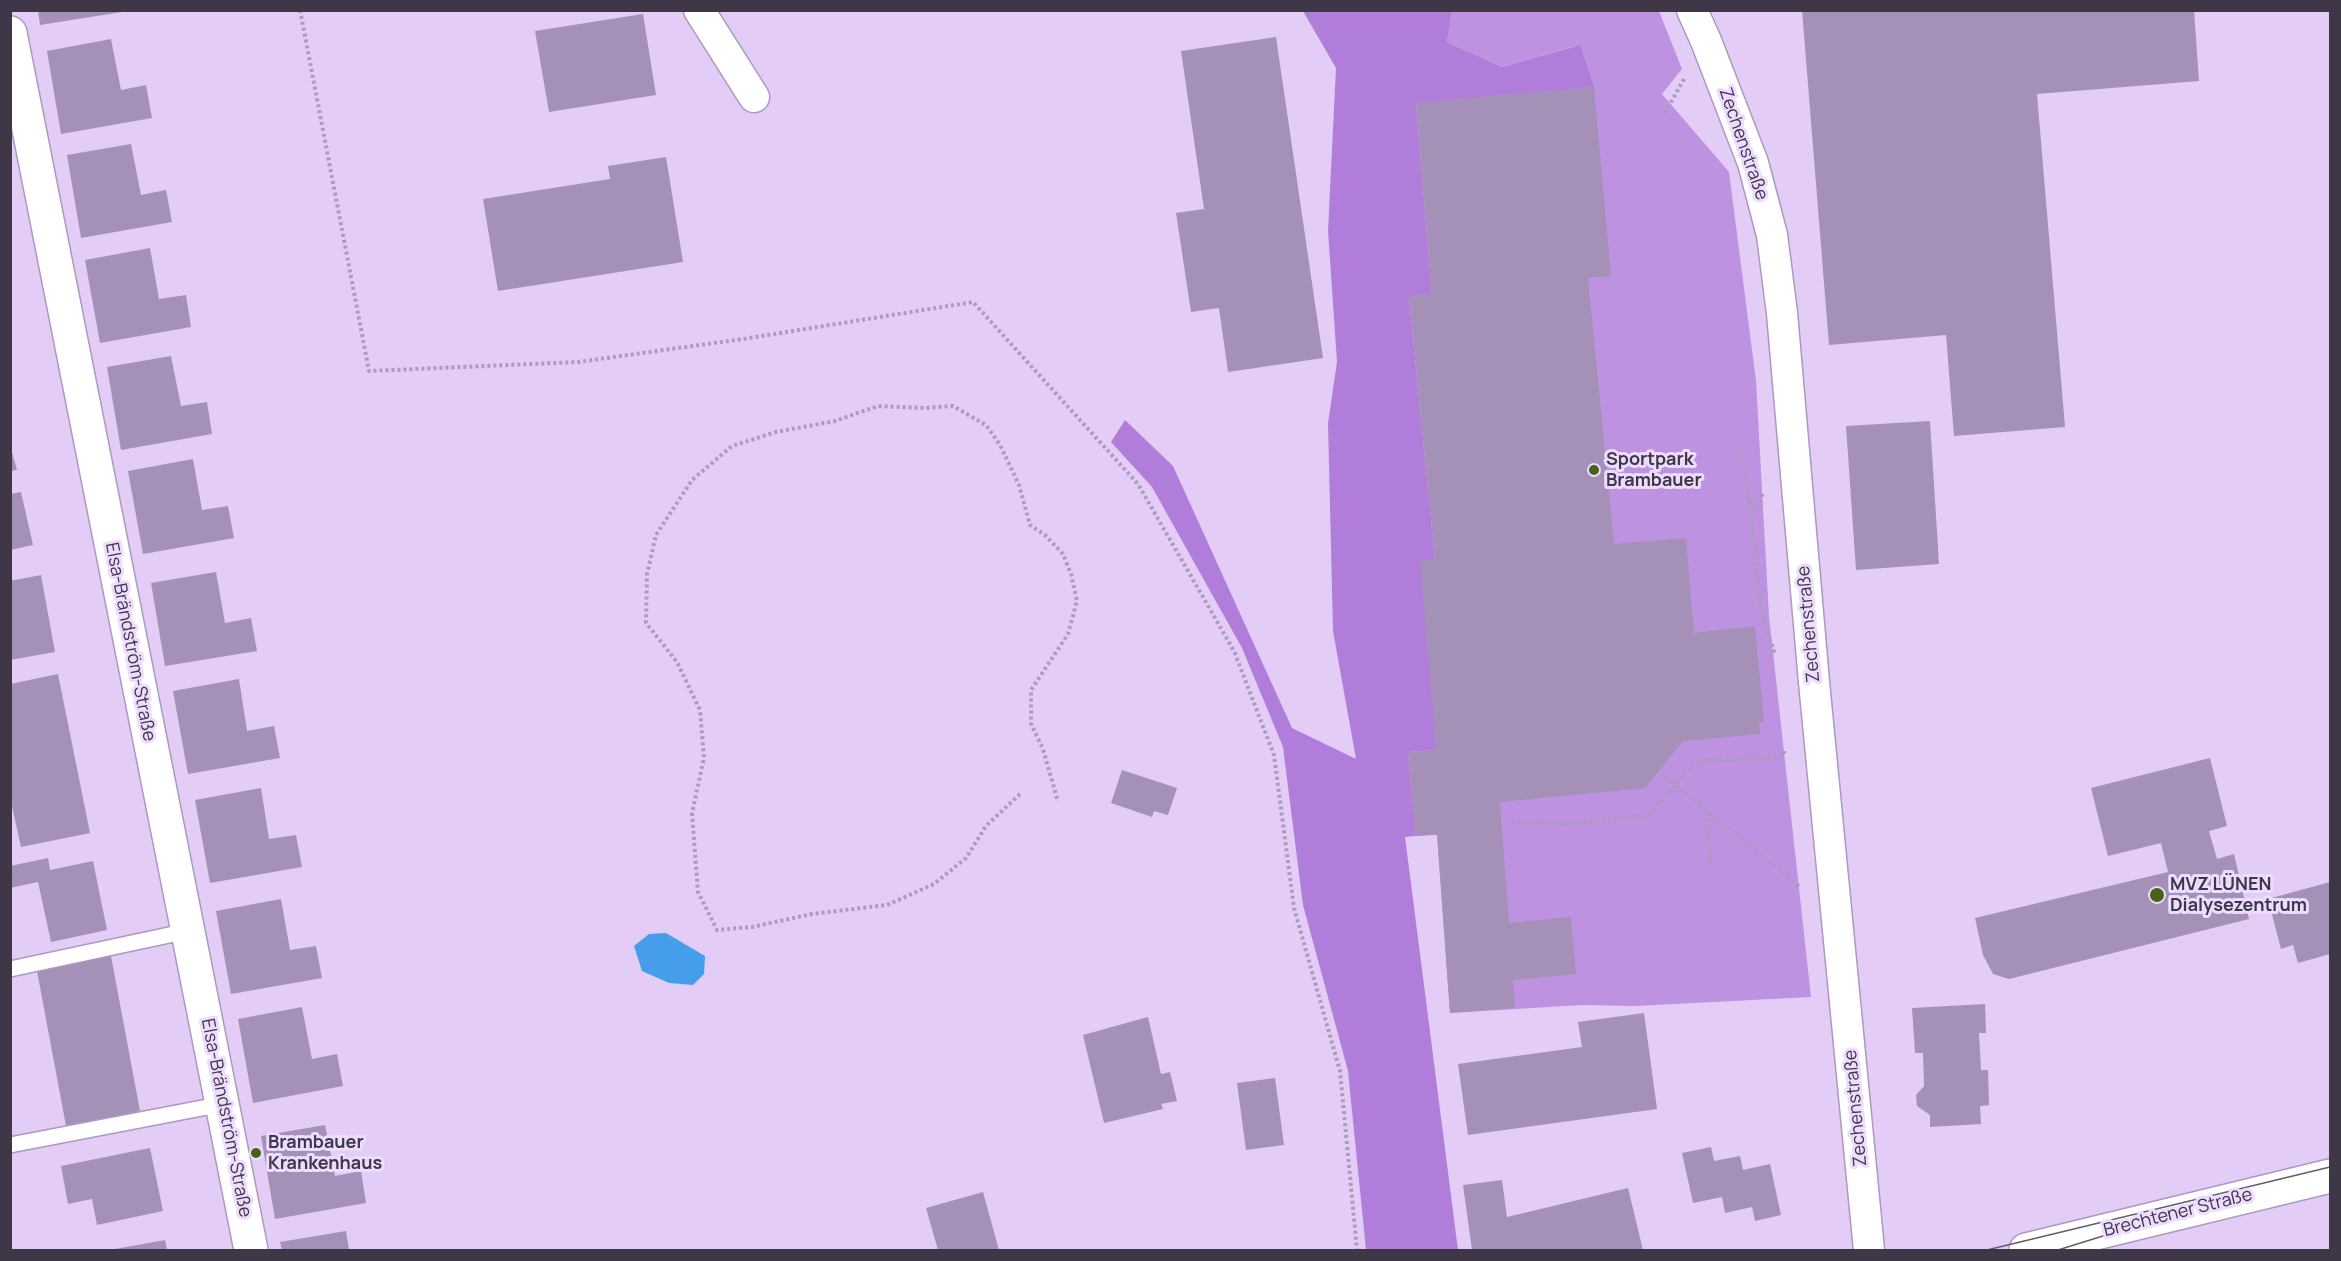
<!DOCTYPE html>
<meta charset="utf-8">
<style>
body{margin:0}
#map{position:relative;width:2341px;height:1261px;overflow:hidden;background:#e3cdf7;font-family:Manrope,sans-serif}
canvas{display:block}
.frame{position:absolute;inset:0;border:12px solid #3f3647;pointer-events:none}
</style>
<div id="map">
<canvas width="2341" height="1261"></canvas>
<div class="frame"></div>
</div>
<script>
const ctx = document.querySelector('canvas').getContext('2d');
ctx.lineJoin = 'round';
function fillPath(path, color) { ctx.fillStyle = color; ctx.fill(path, 'evenodd'); }
const poly = rows => new Path2D(rows.map(r => 'M' + r).join(''));
function stroke(path, color, width, dash) { ctx.strokeStyle = color; ctx.lineWidth = width; ctx.lineCap = dash ? 'butt' : 'round'; ctx.setLineDash(dash || []); ctx.stroke(path); }
function write(font, color, halo, rows, align = 'center') {
  ctx.font = font + ' Manrope,sans-serif'; ctx.lineWidth = 6; ctx.setLineDash([]); ctx.textBaseline = 'middle'; ctx.strokeStyle = halo; ctx.fillStyle = color; for (const [text, x, y, turn = 0] of rows) {
    ctx.save(); ctx.translate(x, y); ctx.rotate((+turn || 0) * Math.PI / 180); ctx.textAlign = isNaN(turn) ? turn : align; if (halo) ctx.strokeText(text, 0, 0); ctx.fillText(text, 0, 0); ctx.restore();
  }
}
const green = poly([
 [1452,11,1659,11,1682,69,1662,94,1729,172,1756,381,1769,616,1811,997,1635,1006,1582,1005,1450,1013,1437,835,1416,836,1408,752,1436,750,1435,559,1409,296,1432,293,1416,103,1579,45,1502,67,1447,42]
]);
const forest = poly([
 [1303,11,1452,11,1447,42,1502,67,1580,45,1594,87,1416,103,1432,294,1409,297,1435,559,1436,750,1408,752,1416,836,1405,837,1458,1250,1366,1250,1348,1071,1303,905,1283,747,1242,648,1152,487,1111,442,1125,420,1173,466,1292,728,1356,759,1333,631,1328,423,1337,362,1328,231,1336,68]
]);
const water = poly([
 [666,933,705,956,704,974,693,985,669,983,642,971,634,946,649,934]
]);
const building = poly([
 [38,10,122,10,122,12,40,25],
 [1802,10,2194,10,2199,81,2037,94,2065,427,1954,436,1946,335,1829,345],
 [643,14,656,95,549,112,535,31],
 [1276,37,1323,358,1228,372,1219,308,1191,312,1176,213,1204,209,1181,51],
 [111,39,121,90,146,85,152,118,61,134,47,51],
 [1594,87,1611,276,1588,278,1614,544,1686,538,1694,633,1755,626,1764,722,1759,722,1760,734,1683,741,1645,788,1500,802,1509,923,1571,917,1576,974,1513,980,1515,1008,1450,1013,1437,834,1416,836,1408,752,1436,750,1420,561,1435,559,1409,296,1432,294,1416,103],
 [131,144,141,195,166,190,172,222,81,238,67,155],
 [666,157,683,262,498,291,483,199,610,179,608,166],
 [150,248,159,299,186,295,191,327,100,343,85,260],
 [171,356,181,406,207,402,212,434,121,450,107,367],
 [1930,421,1939,564,1856,570,1846,426],
 [10,445,17,470,10,471],
 [193,459,202,510,228,506,234,538,143,554,128,471],
 [21,492,33,545,10,550,10,494],
 [216,572,225,623,251,618,257,651,165,666,151,583],
 [41,575,55,652,10,660,10,581],
 [58,674,90,833,21,847,10,797,10,684],
 [239,679,247,731,274,726,280,758,188,774,173,691],
 [2210,758,2227,826,2209,831,2217,859,2234,854,2249,919,2009,979,1993,974,1983,955,1975,918,2168,872,2161,843,2108,856,2091,788],
 [1122,770,1177,788,1168,815,1154,811,1152,817,1111,803],
 [261,788,269,839,296,835,302,867,210,883,195,800],
 [48,858,50,870,93,861,107,930,51,942,38,882,10,888,10,866],
 [2330,882,2330,954,2298,963,2293,945,2281,949,2268,899],
 [281,899,290,950,316,946,322,978,231,994,216,911],
 [111,956,140,1111,66,1126,37,971],
 [1985,1004,1986,1033,1979,1033,1981,1070,1988,1070,1989,1105,1980,1106,1981,1124,1930,1127,1930,1115,1917,1106,1916,1095,1924,1086,1923,1053,1915,1053,1912,1008],
 [302,1007,312,1059,337,1054,343,1086,253,1103,238,1019],
 [1644,1013,1657,1109,1468,1135,1458,1064,1582,1047,1578,1022],
 [1148,1017,1161,1074,1170,1072,1177,1101,1161,1104,1163,1109,1104,1123,1083,1035],
 [1275,1078,1284,1145,1246,1150,1237,1083],
 [325,1125,335,1176,361,1171,366,1203,275,1219,261,1136],
 [1711,1147,1714,1161,1740,1156,1743,1170,1770,1164,1781,1215,1755,1221,1752,1207,1725,1213,1722,1197,1693,1203,1682,1153],
 [150,1148,163,1211,97,1225,92,1199,68,1204,61,1166],
 [1502,1180,1507,1217,1628,1188,1643,1250,1472,1250,1463,1185],
 [983,1192,999,1250,938,1250,926,1208],
 [346,1231,349,1250,282,1250,280,1242],
 [165,1240,167,1250,116,1250,115,1249]
]);
const path = poly([
 [300,10,369,371,578,362,743,339,973,302,1138,484,1234,651,1274,755,1294,908,1340,1071,1357,1250],
 [1665,113,1684,79],
 [1741,454,1751,512],
 [1763,494,1751,512,1761,614,1775,654],
 [1784,751,1784,756,1694,762,1675,785,1800,887],
 [1020,794,986,826,966,858,934,884,887,905,812,914,752,927,717,930,698,892,692,813,704,758,700,710,677,662,646,623,647,574,656,535,692,480,732,446,776,432,835,421,878,406,925,408,953,406,986,425,1000,445,1019,485,1030,525,1045,535,1063,554,1071,574,1077,601,1068,634,1031,690,1031,724,1043,749,1058,802],
 [1708,813,1711,866],
 [1512,821,1566,823,1647,816,1675,785,1659,771]
]);
const service = poly([
 [10,969,188,931],
 [10,1145,223,1104]
]);
const minor = poly([
 [699,10,754,97],
 [1692,10,1706,41,1753,163,1772,235,1782,313,1814,682,1869,1250]
]);
const tertiary = poly([
 [10,33,251,1250]
]);
const secondary = poly([
 [2026,1250,2330,1176]
]);
const tram = poly([
 [1987,1250,2330,1167],
 [2058,1250,2180,1212]
]);
const markers = [
 [1594,470,6,"#456215"],
 [2157,895,8,"#456215"],
 [256,1153,6,"#456215"]
];
const streetNames = [
 ["Zechenstraße",1743,144,71],
 ["Zechenstraße",1809,624,-95],
 ["Elsa-Brändström-Straße",130,642,79],
 ["Zechenstraße",1856,1108,-95],
 ["Elsa-Brändström-Straße",226,1118,79],
 ["Brechtener Straße",2178,1213,-14]
];
const poiNames = [
 ["Sportpark",1606,460],
 ["Brambauer",1606,481],
 ["MVZ LÜNEN",2170,885],
 ["Dialysezentrum",2170,906],
 ["Brambauer",268,1143],
 ["Krankenhaus",268,1164]
];
fillPath(green, '#bd92e1');
fillPath(forest, '#b17dda');
fillPath(water, '#459deb');
fillPath(building, '#a590b8');
stroke(service, '#ad98c0', 18);
stroke(minor, '#ad98c0', 33);
stroke(tertiary, '#ad98c0', 36);
stroke(secondary, '#ad98c0', 36);
stroke(path, '#ad9bbd', 4, [3, 3]);
stroke(service, '#fff', 15);
stroke(minor, '#fff', 30);
stroke(tertiary, '#fff', 33);
stroke(secondary, '#fff', 33);
stroke(tram, '#675b72', 1.5);
for (const [x, y, r, color] of markers) { const dot = new Path2D(); dot.arc(x, y, r, 0, 2 * Math.PI); ctx.fillStyle = color; ctx.fill(dot); stroke(dot, '#eddcfe', 2); }
write('18px', '#3f3647', '#eddcfe', streetNames);
write('bold 18px', '#3f3647', '#eddcfe', poiNames, 'left');
</script>
